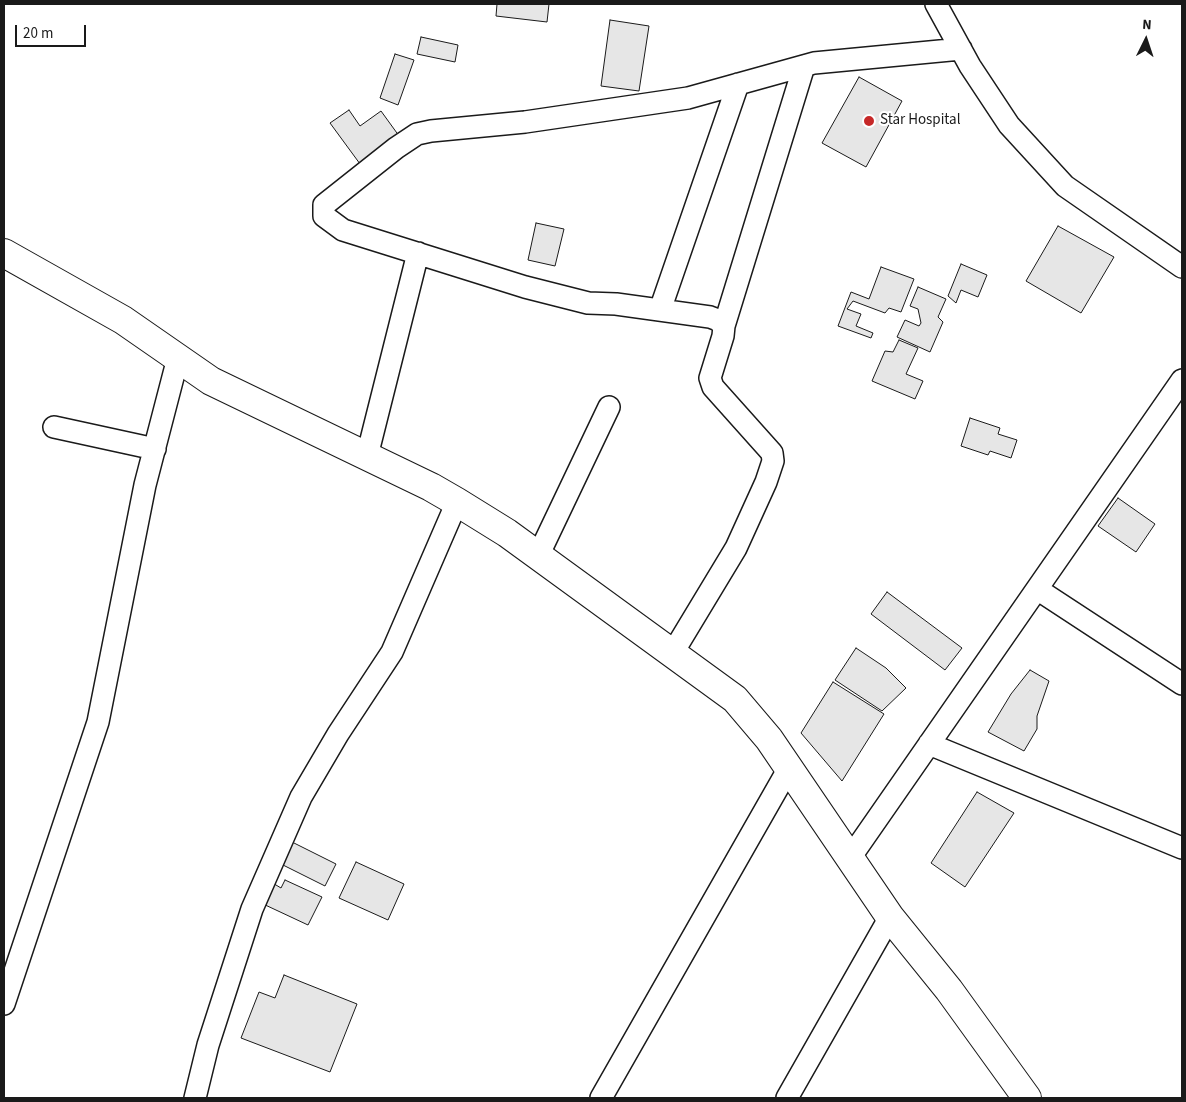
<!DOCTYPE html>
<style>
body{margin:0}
#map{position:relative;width:1186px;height:1102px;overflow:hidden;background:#fff;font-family:"Source Sans 3",sans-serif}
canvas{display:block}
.frame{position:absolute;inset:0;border:5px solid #1a1a1a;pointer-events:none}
.north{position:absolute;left:1121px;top:15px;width:50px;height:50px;-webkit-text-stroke:4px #fff;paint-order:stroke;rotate:4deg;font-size:14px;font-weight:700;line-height:20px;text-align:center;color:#1a1a1a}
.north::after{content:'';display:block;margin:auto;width:18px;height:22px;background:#1a1a1a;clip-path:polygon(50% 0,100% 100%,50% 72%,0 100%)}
.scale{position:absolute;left:15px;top:25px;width:71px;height:22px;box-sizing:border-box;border:2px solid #1a1a1a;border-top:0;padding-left:6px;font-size:15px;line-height:18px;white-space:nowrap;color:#1a1a1a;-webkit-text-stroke:4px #fff;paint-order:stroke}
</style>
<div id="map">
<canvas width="1186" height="1102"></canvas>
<div class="frame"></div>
<div class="north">N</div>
<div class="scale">20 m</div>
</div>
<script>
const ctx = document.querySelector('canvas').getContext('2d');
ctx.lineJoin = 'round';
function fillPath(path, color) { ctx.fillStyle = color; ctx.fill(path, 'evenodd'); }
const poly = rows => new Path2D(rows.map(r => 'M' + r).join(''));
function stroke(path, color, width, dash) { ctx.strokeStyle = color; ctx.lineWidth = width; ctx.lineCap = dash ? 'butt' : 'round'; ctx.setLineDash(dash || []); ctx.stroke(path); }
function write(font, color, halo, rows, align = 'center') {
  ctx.font = font + ' "Source Sans 3",sans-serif'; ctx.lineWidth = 4; ctx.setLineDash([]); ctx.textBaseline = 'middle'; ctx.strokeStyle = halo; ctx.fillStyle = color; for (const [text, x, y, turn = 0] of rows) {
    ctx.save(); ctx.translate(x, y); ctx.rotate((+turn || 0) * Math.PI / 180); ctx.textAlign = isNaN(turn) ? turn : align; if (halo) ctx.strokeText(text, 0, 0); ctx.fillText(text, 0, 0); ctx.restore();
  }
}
const building = poly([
 [497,4,549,4,547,22,496,16,497,4],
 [610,20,649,26,639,91,601,86,610,20],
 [421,37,458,45,455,62,417,54,421,37],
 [395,54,414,60,398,105,380,98,395,54],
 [859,77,902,101,866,167,822,143,859,77],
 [349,110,360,126,381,111,402,140,363,168,330,123,349,110],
 [536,223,564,229,555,266,528,260,536,223],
 [1058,226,1114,257,1081,313,1026,281,1058,226],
 [961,264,987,275,978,297,961,290,956,303,948,296,961,264],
 [881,267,914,279,901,312,889,308,885,313,853,301,847,309,861,314,856,326,873,333,871,338,838,326,851,292,869,299,881,267],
 [918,287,946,299,938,317,943,322,930,352,897,337,905,320,919,326,921,323,918,309,910,306,918,287],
 [899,340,918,348,906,374,923,381,915,399,872,381,885,351,893,352,899,340],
 [970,418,1000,428,998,434,1017,440,1011,458,990,451,988,455,961,446,970,418],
 [1118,498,1155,524,1136,552,1098,526,1118,498],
 [887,592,962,648,945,670,871,614,887,592],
 [856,648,886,668,906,688,882,711,835,680,856,648],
 [1030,670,1049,681,1037,716,1037,729,1024,751,988,732,1011,694,1030,670],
 [833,682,884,714,842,781,801,733,833,682],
 [977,792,1014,813,965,887,931,863,977,792],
 [292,842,336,864,325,886,281,864,292,842],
 [356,862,404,884,388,920,339,898,356,862],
 [285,880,322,897,308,925,261,903,271,882,281,888,285,880],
 [284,975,357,1004,330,1072,241,1038,259,992,275,998,284,975]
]);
const street = poly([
 [936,4,970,66,1009,125,1065,186,1182,267],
 [660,310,738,84],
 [724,326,804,66],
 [54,427,155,449],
 [367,456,418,253],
 [538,556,609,407],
 [1037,589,1182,684],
 [672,654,736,548,766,482,773,461,772,453,713,387,710,378,723,336,724,326,718,320,710,317,616,304,588,303,525,287,343,230,324,216,324,205,396,148,417,134,431,131,525,122,688,98,814,63,961,49],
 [929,744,1182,848],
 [850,858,1182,380],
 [4,1004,98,722,145,485,178,358],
 [195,1098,208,1045,252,909,301,797,338,734,392,652,457,502],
 [601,1098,789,768],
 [787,1098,890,917]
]);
const secondary = poly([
 [4,253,123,320,211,381,431,487,457,502,507,533,735,699,769,739,890,917,949,990,1027,1098]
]);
const markers = [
 [869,121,6,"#c62828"]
];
const poiNames = [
 ["Star Hospital",880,121]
];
fillPath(building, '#e6e6e6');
stroke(building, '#1a1a1a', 1);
stroke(street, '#1a1a1a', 24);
stroke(secondary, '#1a1a1a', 30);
stroke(street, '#fff', 21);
stroke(secondary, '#fff', 28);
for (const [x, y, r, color] of markers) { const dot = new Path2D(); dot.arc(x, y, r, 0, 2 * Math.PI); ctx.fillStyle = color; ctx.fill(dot); stroke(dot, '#fff', 2); }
write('15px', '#1a1a1a', '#fff', poiNames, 'left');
</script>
